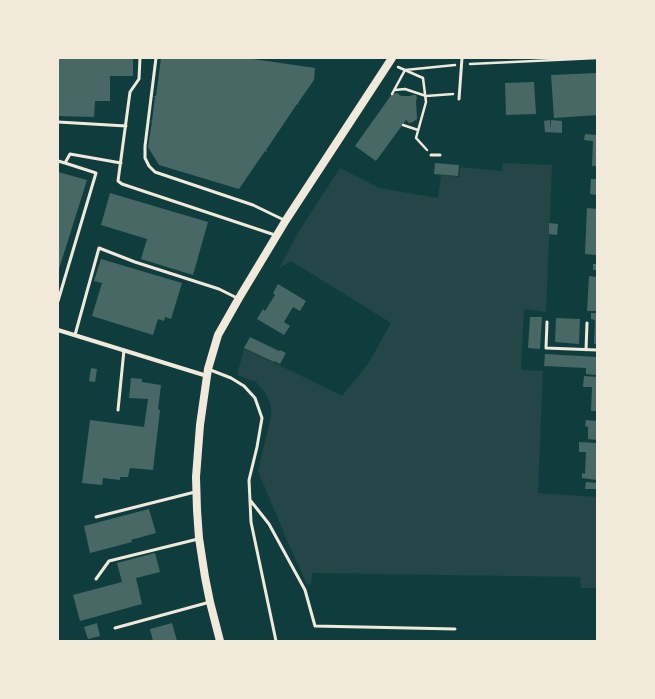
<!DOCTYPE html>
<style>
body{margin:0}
#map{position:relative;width:655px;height:699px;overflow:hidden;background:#0f3d3e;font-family:"Exo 2",sans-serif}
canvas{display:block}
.frame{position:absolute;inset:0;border:59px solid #f1e9da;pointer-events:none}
</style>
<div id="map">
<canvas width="655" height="699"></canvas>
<div class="frame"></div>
</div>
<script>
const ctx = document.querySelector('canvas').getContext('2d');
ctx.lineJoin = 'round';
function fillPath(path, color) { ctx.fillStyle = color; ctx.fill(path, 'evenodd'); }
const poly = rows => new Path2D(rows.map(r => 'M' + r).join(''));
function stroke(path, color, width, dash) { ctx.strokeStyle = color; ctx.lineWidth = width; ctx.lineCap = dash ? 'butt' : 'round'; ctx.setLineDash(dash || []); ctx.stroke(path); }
const green = poly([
 [503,163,552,165,546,312,524,309,521,370,543,371,538,493,597,497,597,588,581,588,580,577,312,573,311,585,307,584,289,545,258,471,271,417,271,406,266,394,256,382,237,375,244,349,281,366,342,396,368,364,391,323,291,261,279,268,299,231,340,168,379,188,438,198,441,175,459,177,460,167,502,171]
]);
const building = poly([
 [58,58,133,58,133,76,110,76,110,101,95,101,94,117,58,116],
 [161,58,246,58,315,68,314,80,298,103,299,105,297,104,266,150,268,152,265,151,239,189,159,165,148,147,152,122,150,121,152,121,155,97,153,96,156,96],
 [597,73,597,115,554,118,551,75],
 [534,82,536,114,506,115,505,83],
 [397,93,401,96,410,96,413,95,416,95,417,98,416,101,417,119,413,122,409,123,406,120,376,161,355,146,392,94],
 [550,120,550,130,551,120,562,121,562,133,545,132,544,121],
 [585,134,597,135,597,166,592,166,593,141,584,140],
 [435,163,459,165,458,176,434,174],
 [58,172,87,180,58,272],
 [591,179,597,179,597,195,590,194],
 [110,193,208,222,193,275,141,259,147,239,101,225],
 [587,208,597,209,597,255,585,254],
 [549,223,558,224,557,235,549,234],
 [101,259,182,283,171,319,165,317,164,321,158,319,153,335,92,316,102,283,94,281],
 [593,264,597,264,597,270,593,270],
 [589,276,597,277,597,311,587,311],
 [278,284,306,301,300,311,293,307,284,322,290,326,284,335,257,319,263,309,265,311,275,295,273,293],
 [591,313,597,313,597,344,594,344,595,320,591,319],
 [530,317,542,317,540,349,528,348],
 [556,318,580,319,579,344,555,342],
 [250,337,279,351,280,350,286,353,280,364,274,361,274,362,244,348],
 [545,354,597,357,597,375,586,374,586,368,544,366],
 [91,368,97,369,95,382,89,381],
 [584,376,597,377,597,411,591,411,592,387,583,387],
 [131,378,142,379,142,382,161,385,158,409,160,410,153,470,130,468,128,477,120,477,120,480,103,478,102,485,82,483,90,420,144,427,148,399,129,398],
 [586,420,597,421,597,440,588,439,588,427,585,426],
 [579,442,597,443,597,480,582,478,582,473,585,474,586,452,579,452],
 [586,482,597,483,597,489,585,489],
 [149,509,156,533,131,540,132,542,90,553,84,526],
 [155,553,160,572,136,578,142,604,80,621,73,595,122,582,117,563],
 [97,623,100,636,88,639,84,627],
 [172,623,177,641,153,641,150,629]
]);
const path = poly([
 [470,64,597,58],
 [398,67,423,78,426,102,416,138,427,150],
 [395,90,405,89,426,96,453,94],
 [392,94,405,70,455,65],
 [403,125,418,130]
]);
const service = poly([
 [140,58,139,79,130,92,118,181,122,184,275,235],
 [156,58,145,146,145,158,149,166,155,172,253,205,284,220],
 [459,99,462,58],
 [58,122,126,126],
 [431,155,440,155],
 [58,161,65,163,70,154,121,163],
 [58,301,96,173,65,163],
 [547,322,546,348,597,350],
 [75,335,99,248,135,262,219,289,237,298],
 [586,350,587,323],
 [208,369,231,378,244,386,255,398,262,418,257,447,249,480,251,522,276,641],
 [118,410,124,350],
 [250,500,269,524,305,590,315,626,455,629],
 [96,517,195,492],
 [96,579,109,561,198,539],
 [115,628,210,602]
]);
const minor = poly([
 [58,330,207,376]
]);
const secondary = poly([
 [220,641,210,602,205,577,199,538,197,510,196,477,200,425,208,369,218,335,239,298,286,220,392,58]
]);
fillPath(green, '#244646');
fillPath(building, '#486865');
stroke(path, '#f1e9da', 2.5);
stroke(service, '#f1e9da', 3);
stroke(minor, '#f1e9da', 4);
stroke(secondary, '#f1e9da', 8);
</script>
